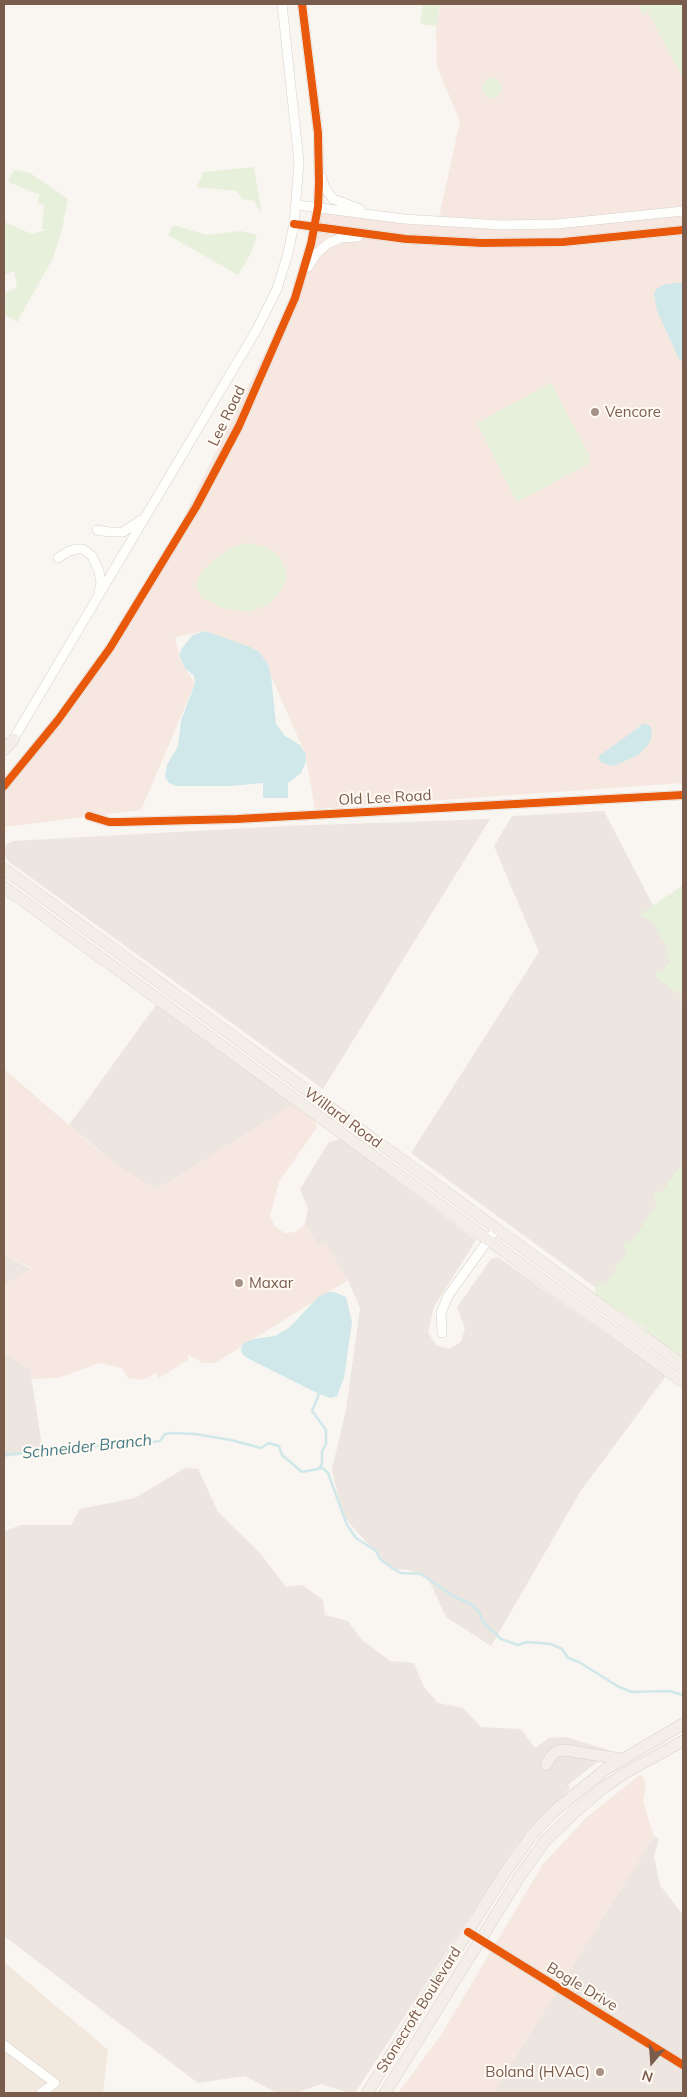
<!DOCTYPE html>
<style>
body{margin:0}
#map{position:relative;width:687px;height:2097px;overflow:hidden;background:#f9f5f0;font-family:Mulish,sans-serif}
canvas{display:block}
.frame{position:absolute;inset:0;border:5px solid #7a5c4d;pointer-events:none}
.north{position:absolute;left:627px;top:2037px;width:50px;height:50px;-webkit-text-stroke:4px #fffaf3;paint-order:stroke;rotate:198deg;font-size:14px;font-weight:700;line-height:20px;text-align:center;color:#7a5c4d}
.north::after{content:'';display:block;margin:auto;width:18px;height:22px;background:#7a5c4d;clip-path:polygon(50% 0,100% 100%,50% 72%,0 100%)}
</style>
<div id="map">
<canvas width="687" height="2097"></canvas>
<div class="frame"></div>
<div class="north">N</div>
</div>
<script>
const ctx = document.querySelector('canvas').getContext('2d');
ctx.lineJoin = 'round';
function fillPath(path, color) { ctx.fillStyle = color; ctx.fill(path, 'evenodd'); }
const poly = rows => new Path2D(rows.map(r => 'M' + r).join(''));
function stroke(path, color, width, dash) { ctx.strokeStyle = color; ctx.lineWidth = width; ctx.lineCap = dash ? 'butt' : 'round'; ctx.setLineDash(dash || []); ctx.stroke(path); }
function write(font, color, halo, rows, align = 'center') {
  ctx.font = font + ' Mulish,sans-serif'; ctx.lineWidth = 4; ctx.setLineDash([]); ctx.textBaseline = 'middle'; ctx.strokeStyle = halo; ctx.fillStyle = color; for (const [text, x, y, turn = 0] of rows) {
    ctx.save(); ctx.translate(x, y); ctx.rotate((+turn || 0) * Math.PI / 180); ctx.textAlign = isNaN(turn) ? turn : align; if (halo) ctx.strokeText(text, 0, 0); ctx.fillText(text, 0, 0); ctx.restore();
  }
}
const residential = poly([
 [4,1962,108,2050,103,2093,4,2093]
]);
const commercial = poly([
 [441,4,644,4,683,78,683,783,315,809,305,753,271,676,268,664,205,631,175,637,181,662,195,683,141,810,4,827,4,790,62,715,158,570,302,277,318,207,438,222,460,121,437,67,436,26],
 [4,1069,99,1151,156,1190,294,1104,314,1119,317,1127,279,1182,270,1216,275,1227,285,1233,296,1232,305,1224,319,1246,325,1243,348,1280,215,1363,203,1363,187,1354,189,1359,159,1378,156,1373,143,1380,128,1378,122,1368,99,1363,58,1378,32,1379,30,1369,4,1353,4,1285,32,1268,4,1255],
 [641,1774,646,1784,643,1802,654,1836,493,2093,398,2093,441,2035,543,1864,587,1817]
]);
const industrial = poly([
 [604,811,683,963,683,1174,607,1296,411,1153,539,952,494,846,512,816],
 [490,819,323,1089,8,861,4,854,6,845,13,841,285,826],
 [156,1005,294,1104,156,1190,116,1164,69,1125],
 [341,1139,476,1240,434,1307,428,1332,436,1345,449,1349,461,1342,465,1328,457,1307,491,1259,498,1257,666,1376,580,1492,491,1646,446,1617,428,1578,409,1570,391,1569,342,1515,332,1469,346,1410,360,1308,348,1280,325,1243,319,1246,305,1224,308,1209,300,1189,329,1142],
 [4,1255,31,1269,4,1285],
 [4,1353,30,1369,43,1452,4,1457],
 [185,1468,198,1469,218,1512,260,1553,286,1587,302,1585,323,1600,325,1615,348,1621,361,1639,390,1661,414,1663,424,1687,438,1703,463,1708,481,1727,521,1729,535,1748,549,1738,566,1737,611,1751,568,1785,570,1788,515,1847,355,2093,349,2093,321,2084,296,2093,277,2093,245,2076,198,2083,4,1936,4,1532,20,1525,71,1525,80,1509,135,1498],
 [654,1836,659,1839,654,1856,660,1885,683,1915,683,2093,493,2093]
]);
const green = poly([
 [423,4,440,4,436,26,420,24],
 [640,4,683,4,683,78,648,12,643,14,638,5],
 '482 88a10 10 0 1 1 20 0a10 10 0 1 1-20 0Z',
 [254,167,262,215,254,201,242,199,237,191,196,187,204,172],
 [14,170,30,173,68,199,62,229,53,258,17,322,4,314,4,303,6,301,4,294,17,287,14,271,4,275,4,222,32,234,46,230,42,229,44,205,37,203,40,195,8,182],
 [173,225,207,235,241,231,257,235,251,253,238,275,168,235],
 [551,383,590,457,588,464,517,502,477,423],
 [246,543,262,546,271,550,281,559,286,572,286,579,281,591,269,604,250,612,225,609,203,598,196,587,198,578,202,572,214,560,231,548],
 [683,885,683,1004,679,1001,682,996,655,977,656,971,661,974,670,960,665,956,668,950,653,922,639,915],
 [683,1161,683,1360,646,1332,645,1328,623,1313,614,1310,596,1296,595,1289,600,1281,606,1284,627,1250,622,1247,627,1240,632,1242,657,1202,653,1198,658,1191,662,1192]
]);
const water = poly([
 [683,282,683,360,680,361,657,311,654,294,656,289,663,285],
 [205,631,250,647,258,651,268,664,271,676,276,724,285,736,300,745,305,753,306,761,301,773,288,783,288,798,263,798,263,783,230,786,176,786,169,783,165,777,167,765,178,746,181,721,195,683,194,676,185,668,179,655,182,648,193,635],
 [643,724,647,724,651,727,652,736,648,745,638,755,614,766,602,763,599,759,599,756],
 [329,1292,334,1292,346,1297,352,1322,344,1378,337,1396,331,1398,319,1394,251,1360,243,1355,241,1351,242,1345,246,1342,254,1339,275,1336,290,1327,319,1296]
]);
const stream = poly([
 [319,1394,312,1411,326,1430,326,1444,322,1451,322,1464,320,1467],
 [4,1455,125,1443,138,1439,154,1442,160,1441,165,1434,172,1433,195,1434,231,1440,261,1448,269,1443,279,1446,282,1455,302,1472,323,1468,328,1473,347,1525,356,1538,376,1551,380,1559,392,1568,401,1573,421,1574,453,1596,471,1604,479,1612,483,1622,501,1639,518,1645,527,1642,551,1644,562,1649,568,1658,579,1662,619,1687,632,1692,669,1691,683,1695]
]);
const minor = poly([
 [322,178,325,188,333,199,360,209],
 [297,205,404,219,502,225,557,224,683,211],
 [294,224,406,239,482,243,563,242,683,230],
 [308,267,317,253,329,243,341,238,358,237],
 [97,530,109,532,123,532,141,520],
 [58,558,69,551,78,549,83,549,92,556,99,571,101,584,99,592],
 [11,743,257,329,277,289,288,253,294,224,299,162,282,4],
 [4,786,58,720,110,648,196,507,239,426,295,298,311,244,318,207,319,183,318,133,302,4],
 [89,816,109,822,119,822,237,819,683,795],
 [442,1333,441,1313,448,1296,496,1229],
 [468,1932,683,2065],
 [4,2045,55,2083,41,2093]
]);
const major = poly([
 [4,750,14,739],
 [4,869,683,1365],
 [4,887,683,1382],
 [546,1765,552,1755,557,1751,565,1750,621,1759],
 [367,2093,504,1874,531,1836,553,1812,606,1769,683,1724],
 [385,2093,520,1876,545,1841,574,1813,603,1788,625,1773,683,1741]
]);
const cycleway = poly([
 [294,224,406,239,482,243,563,242,683,230],
 [4,786,58,720,110,648,196,507,239,426,295,298,311,244,318,207,319,183,318,133,302,4],
 [89,816,109,822,119,822,237,819,683,795],
 [468,1932,683,2065]
]);
const markers = [
 [595,412,5,"#a69286"],
 [239,1283,5,"#a69286"],
 [600,2072,5,"#a69286"]
];
const poiNames = [
 ["Vencore",605,412],
 ["Maxar",249,1283],
 ["Boland (HVAC)",590,2072,"right"]
];
const streetNames = [
 ["Lee Road",227,416,-64],
 ["Old Lee Road",385,798,-3],
 ["Willard Road",343,1118,36],
 ["Bogle Drive",582,1987,31],
 ["Stonecroft Boulevard",419,2010,-58]
];
const waterNames = [
 ["Schneider Branch",87,1447,-6]
];
fillPath(residential, '#f2e8de');
fillPath(commercial, '#f6e8e1');
fillPath(industrial, '#ede5e0');
fillPath(green, '#e7f0db');
fillPath(water, '#d0e8ea');
stroke(stream, '#d0e8ea', 2.5);
stroke(minor, '#d7d1cb', 10);
stroke(major, '#dad1cc', 12);
stroke(minor, '#fefefd', 9);
stroke(major, '#f3eee8', 11);
stroke(cycleway, '#e8590c', 8);
for (const [x, y, r, color] of markers) { const dot = new Path2D(); dot.arc(x, y, r, 0, 2 * Math.PI); ctx.fillStyle = color; ctx.fill(dot); stroke(dot, '#fffaf3', 2); }
write('15px', '#7a5c4d', '#fffaf3', poiNames, 'left');
write('15px', '#7a5c4d', '#fffaf3', streetNames);
write('italic 16px', '#437c86', '#fffaf3', waterNames);
</script>
